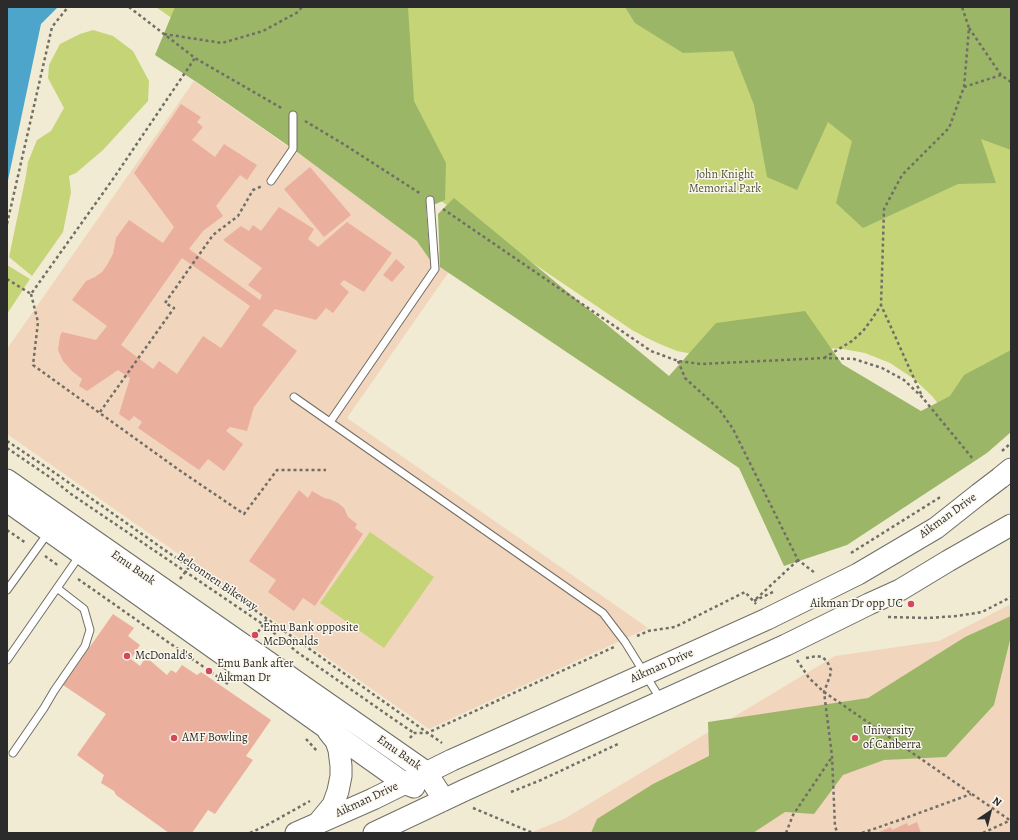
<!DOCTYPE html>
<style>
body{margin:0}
#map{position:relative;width:1018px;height:840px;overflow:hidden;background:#f1ebd3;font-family:Alegreya,serif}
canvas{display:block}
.frame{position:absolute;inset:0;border:8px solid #2b2b2b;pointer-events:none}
.north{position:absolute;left:970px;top:792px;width:40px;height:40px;-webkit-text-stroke:3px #fbf7ec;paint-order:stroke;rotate:35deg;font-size:11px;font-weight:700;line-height:16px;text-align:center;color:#2b2b2b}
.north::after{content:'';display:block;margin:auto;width:14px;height:18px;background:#2b2b2b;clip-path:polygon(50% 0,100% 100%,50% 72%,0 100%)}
</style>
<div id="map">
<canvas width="1018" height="840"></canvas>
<div class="frame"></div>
<div class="north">N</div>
</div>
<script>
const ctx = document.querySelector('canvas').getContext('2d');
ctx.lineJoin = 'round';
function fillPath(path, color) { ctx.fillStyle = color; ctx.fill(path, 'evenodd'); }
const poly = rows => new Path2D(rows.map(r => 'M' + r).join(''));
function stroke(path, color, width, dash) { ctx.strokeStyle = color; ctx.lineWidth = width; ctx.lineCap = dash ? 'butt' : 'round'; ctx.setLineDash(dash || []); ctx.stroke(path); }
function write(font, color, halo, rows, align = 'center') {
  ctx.font = font + ' Alegreya,serif'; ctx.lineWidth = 3; ctx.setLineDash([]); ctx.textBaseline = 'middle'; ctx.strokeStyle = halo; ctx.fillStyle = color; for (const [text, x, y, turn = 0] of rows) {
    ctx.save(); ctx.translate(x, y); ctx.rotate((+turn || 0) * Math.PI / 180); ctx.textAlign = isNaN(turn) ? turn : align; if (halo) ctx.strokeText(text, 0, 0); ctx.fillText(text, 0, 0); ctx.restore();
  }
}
const built = poly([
 [194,81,455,263,347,418,648,628,429,729,7,434,7,349],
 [1011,604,1011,833,530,833,564,819,835,656,939,641]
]);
const green = poly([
 [156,7,1011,7,1011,386,957,428,932,396,914,379,890,363,865,353,843,349,824,348,693,354,677,351,662,345,647,338,632,330,217,50],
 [93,30,113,36,133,51,149,81,148,101,103,150,76,173,69,176,71,192,63,232,32,276,9,257,26,176,28,162,37,140,51,131,64,108,48,78,49,65,60,44,80,34],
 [7,265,30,279,7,314],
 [370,532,434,577,384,648,320,603]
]);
const forest = poly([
 [175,7,408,7,414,101,446,163,445,200,426,208,430,260,417,241,293,149,198,83,155,55],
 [625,7,1011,7,1011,150,981,139,996,183,958,184,863,228,836,203,852,141,828,122,797,190,767,177,754,105,733,51,683,53,635,23],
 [454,198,669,376,716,323,805,311,842,364,921,411,950,396,964,375,1011,350,1011,432,987,453,847,545,784,566,739,468,440,267,438,214],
 [1011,616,1011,636,994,705,946,757,884,760,843,775,814,814,785,812,753,833,591,833,597,819,653,784,709,756,708,722,868,698,965,637]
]);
const water = poly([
 [7,7,58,7,41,24,7,185]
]);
const building = poly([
 [181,104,201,117,197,122,203,127,192,140,215,157,224,144,257,165,247,180,240,175,216,206,223,216,203,231,189,249,260,300,262,295,248,285,262,268,223,240,241,226,249,231,253,225,261,231,279,207,314,229,308,239,318,247,347,222,392,253,364,292,344,280,340,284,349,292,333,313,326,308,316,320,275,309,262,325,297,351,254,407,247,431,230,427,226,431,243,444,224,471,208,459,199,470,138,428,142,422,134,416,129,421,119,414,130,378,118,370,87,391,79,386,82,379,72,371,63,361,58,350,60,336,62,332,96,340,107,326,72,300,86,281,95,277,102,272,107,265,113,254,116,238,129,220,163,243,174,227,134,173],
 [182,258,250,306,221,348,203,336,177,374,159,361,153,369,121,345],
 [310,167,351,215,324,237,284,189],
 [396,259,405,267,392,282,383,275],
 [299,490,308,498,312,491,324,498,329,499,338,503,344,508,348,517,357,524,355,528,363,534,315,606,303,598,294,611,268,592,276,580,249,561],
 [113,614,134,628,128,636,140,645,131,659,140,666,146,657,167,675,171,670,176,673,182,665,197,675,201,672,271,720,246,756,253,760,215,814,208,810,192,833,169,833,116,795,114,791,101,783,104,775,77,755,106,714,63,685],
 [917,822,921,833,877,833,891,827,892,830,907,823,908,826]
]);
const path = poly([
 [129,7,195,58,283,109],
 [969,28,1001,75],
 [164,34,222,43,263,31,298,12,302,7],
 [964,87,1001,75,1011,82],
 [305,121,345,145,421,194],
 [443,209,651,351,678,361,701,364,824,358,854,359,882,368,904,380,922,397,973,459],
 [7,224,52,27,68,7],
 [7,279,31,294,113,179,195,58],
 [31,294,38,322,33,365,182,472,244,514,277,470,326,470],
 [824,358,852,341,863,331,872,319,881,305],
 [678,361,685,378,719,409,733,429,798,560,815,573],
 [921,394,881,305,884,209,902,175,949,128,964,87,969,28,962,7],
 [100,412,174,308,165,303,213,235,238,216,253,190,262,186],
 [7,441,55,473,189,567,249,606,442,743],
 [7,448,51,478,71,494,267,627,297,652,392,718,414,733],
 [1002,451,1011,443],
 [7,530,26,543],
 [851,553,942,496],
 [45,556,59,566],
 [78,579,228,684],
 [180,579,189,567],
 [756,599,798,560],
 [754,601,775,591],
 [888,617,928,618,957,616,982,612,1011,597],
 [258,632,267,619],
 [637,636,648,631,675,627,745,592,756,604],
 [806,658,817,656,822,657,827,661,831,670,830,676,824,692,832,756,835,827,838,833],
 [797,660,809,678,824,692,1011,821],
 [410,738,414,733,427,733,614,647],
 [306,739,317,751],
 [511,792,541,780,618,744],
 [473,808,533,833],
 [250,833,267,825,310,801],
 [786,833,793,815,832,757],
 [862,833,911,816,971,794],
 [983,833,1009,821]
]);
const lane = poly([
 [271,181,293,149,293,115],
 [294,397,603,613,625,642,661,700],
 [330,422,435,269,430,200],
 [7,590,48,533],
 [7,660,80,555],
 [13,753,44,708,54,691,85,646,90,630,84,609,57,588]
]);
const secondary = poly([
 [1000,478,1011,469],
 [7,480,426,772,444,800],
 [7,501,404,783,414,787],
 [319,822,333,805,338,791,341,776,341,766,339,750,336,741,328,731],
 [296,833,373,799,452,760,645,674,767,619,858,574,936,528,979,494],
 [374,833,465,790,786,645,869,604,900,590,948,561,1011,525]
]);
const secondaryBridge = poly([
 [979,494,1000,478]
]);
const markers = [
 [911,604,4,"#d1495b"],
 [255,635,4,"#d1495b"],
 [127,656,4,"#d1495b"],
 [209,671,4,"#d1495b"],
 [174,738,4,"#d1495b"],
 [855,738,4,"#d1495b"]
];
const parkNames = [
 ["John Knight",725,175],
 ["Memorial Park",725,189]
];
const streetNames = [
 ["Aikman Drive",948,516,-36],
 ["Emu Bank",133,568,35],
 ["Belconnen Bikeway",217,582,34],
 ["Aikman Drive",662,666,-24],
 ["Emu Bank",399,753,35],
 ["Aikman Drive",367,800,-25]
];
const poiNames = [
 ["Aikman Dr opp UC",903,604,"right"],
 ["Emu Bank opposite",263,628],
 ["McDonalds",263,642],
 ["McDonald's",135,656],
 ["Emu Bank after",217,664],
 ["Aikman Dr",217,678],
 ["University",863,731],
 ["of Canberra",863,745],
 ["AMF Bowling",182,738]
];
fillPath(built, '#f1d5bd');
fillPath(green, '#c5d476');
fillPath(forest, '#9cb667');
fillPath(water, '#4ea5cb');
fillPath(building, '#ebb09d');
stroke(lane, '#706e66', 9);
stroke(secondary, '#706e66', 23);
stroke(path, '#706e66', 2.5, [3, 3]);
stroke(lane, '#fff', 7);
stroke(secondary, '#fff', 21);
stroke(secondaryBridge, '#706e66', 23, []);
stroke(secondaryBridge, '#fff', 21);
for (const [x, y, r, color] of markers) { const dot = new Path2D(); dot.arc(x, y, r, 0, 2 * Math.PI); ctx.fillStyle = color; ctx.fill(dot); stroke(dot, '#fbf7ec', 1.5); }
write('12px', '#52553e', '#fbf7ec', parkNames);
write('12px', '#2b2b2b', '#fbf7ec', streetNames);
write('12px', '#2b2b2b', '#fbf7ec', poiNames, 'left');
</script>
